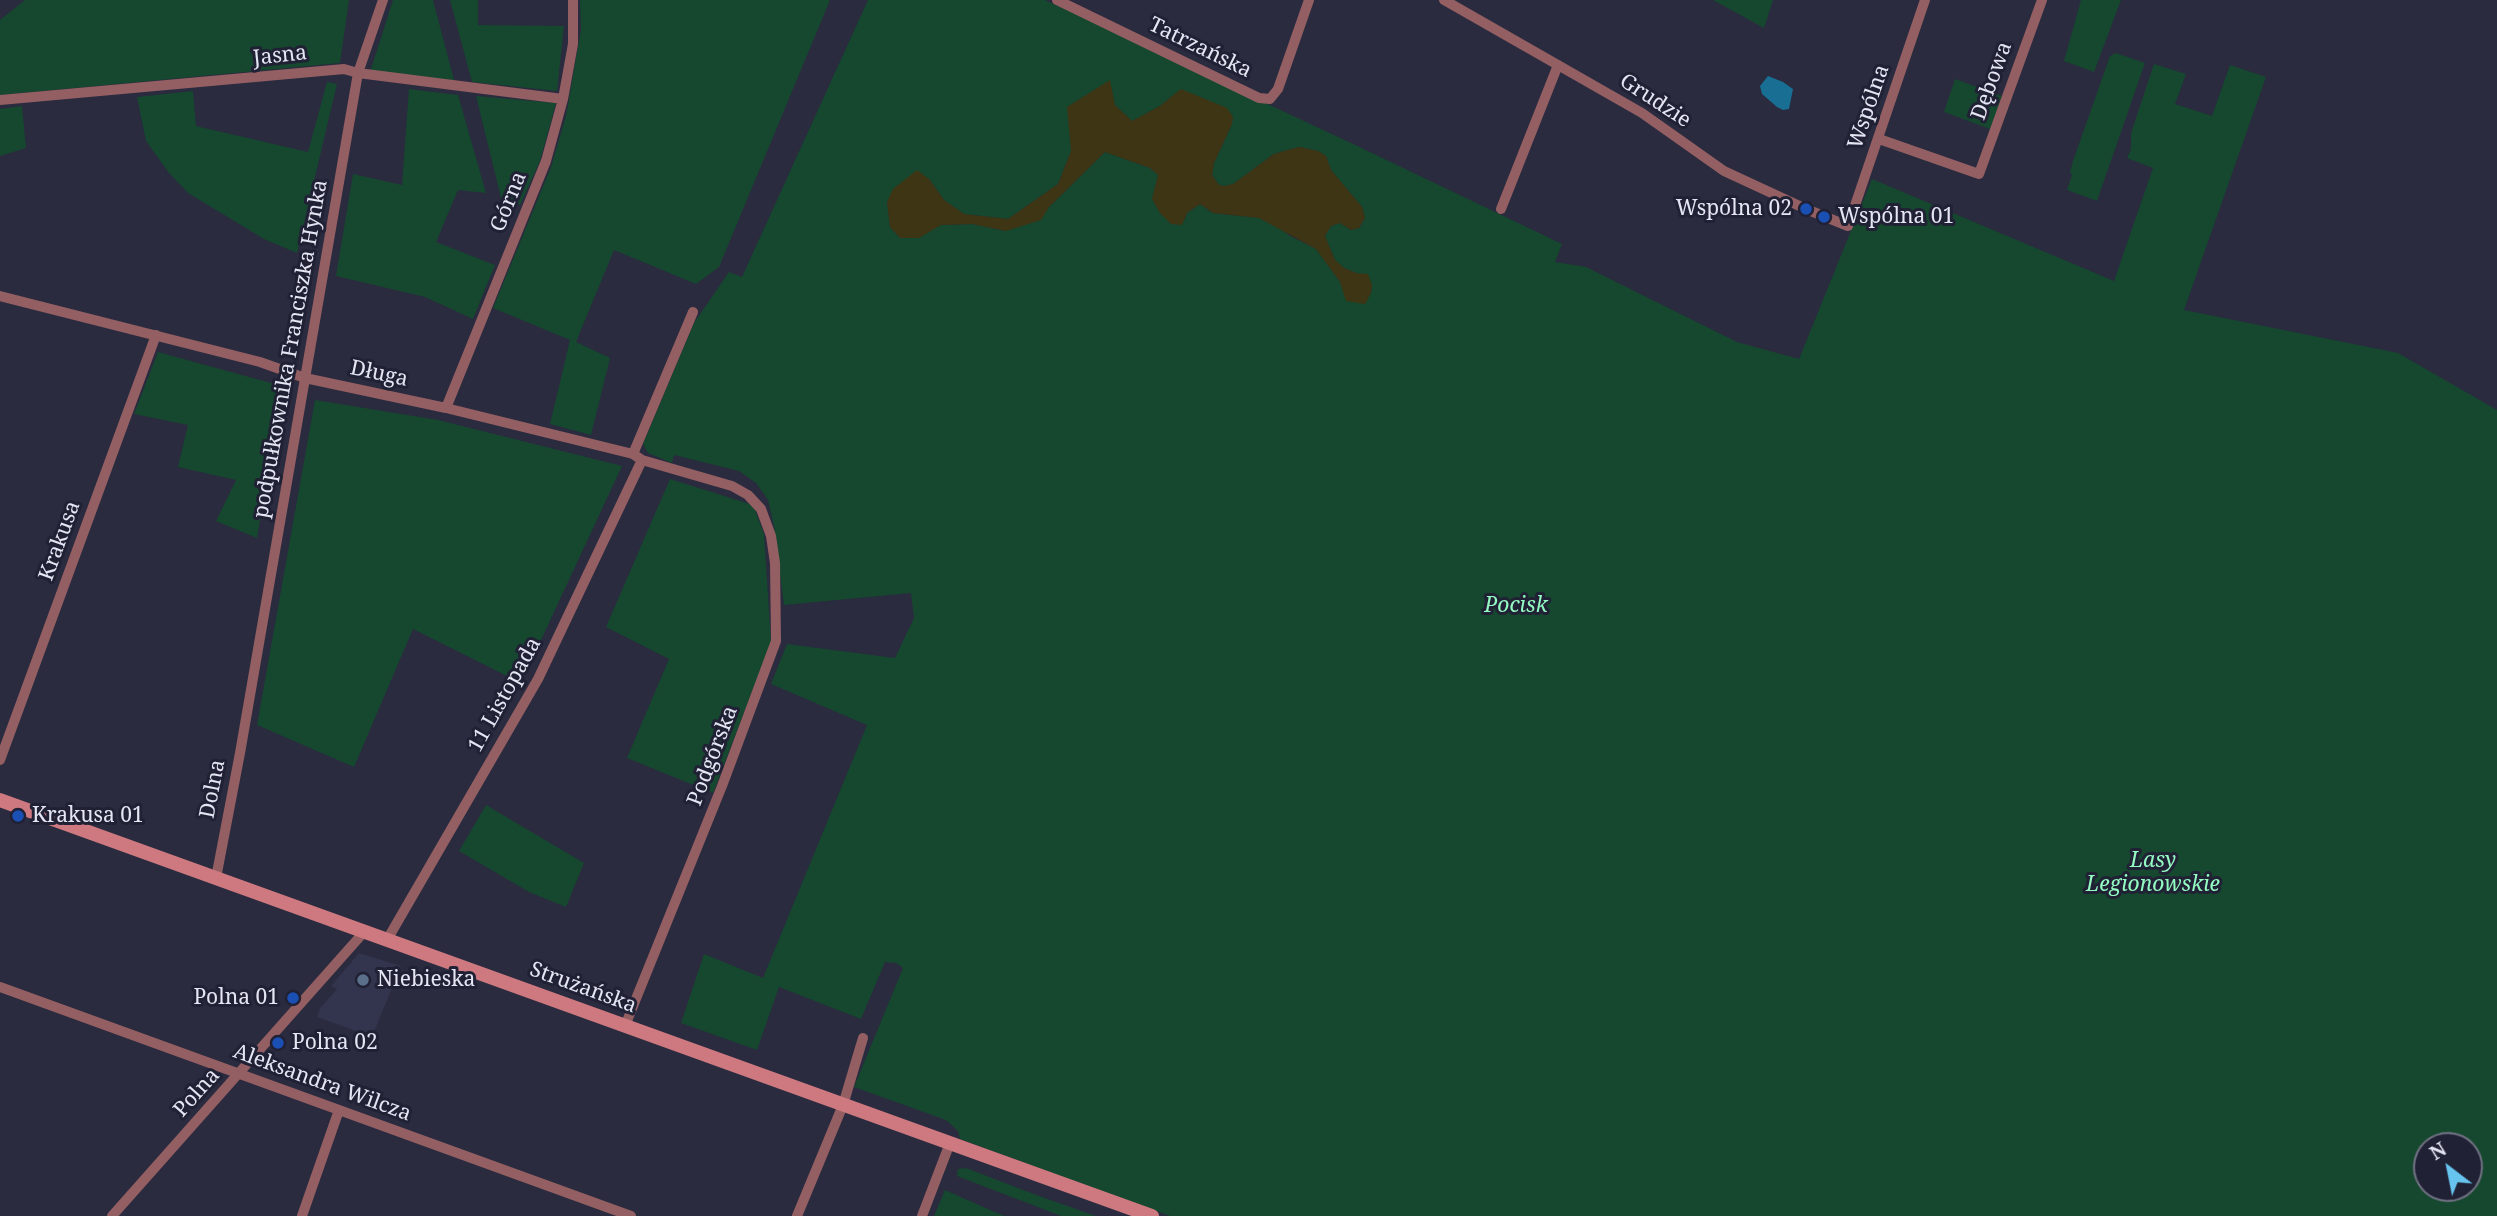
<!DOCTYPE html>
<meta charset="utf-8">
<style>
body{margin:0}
#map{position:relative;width:2497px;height:1216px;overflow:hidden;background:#2a2b3f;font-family:"Noto Serif",serif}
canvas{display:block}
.north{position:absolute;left:2413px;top:1132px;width:70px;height:70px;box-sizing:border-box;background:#212135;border:2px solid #6f7081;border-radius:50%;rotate:328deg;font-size:19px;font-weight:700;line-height:28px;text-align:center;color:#e5e6f4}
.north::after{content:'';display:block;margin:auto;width:24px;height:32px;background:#66c4ef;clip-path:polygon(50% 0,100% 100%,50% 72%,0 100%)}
</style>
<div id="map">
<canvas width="2497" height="1216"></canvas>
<div class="north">N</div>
</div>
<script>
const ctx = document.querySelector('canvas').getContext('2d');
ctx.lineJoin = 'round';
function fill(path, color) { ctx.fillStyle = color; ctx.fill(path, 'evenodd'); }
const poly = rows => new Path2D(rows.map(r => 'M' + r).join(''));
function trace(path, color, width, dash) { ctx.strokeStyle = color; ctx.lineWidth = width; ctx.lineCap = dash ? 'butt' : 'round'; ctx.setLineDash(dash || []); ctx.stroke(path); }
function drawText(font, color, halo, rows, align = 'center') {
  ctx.font = font + ' "Noto Serif",serif'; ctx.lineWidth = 6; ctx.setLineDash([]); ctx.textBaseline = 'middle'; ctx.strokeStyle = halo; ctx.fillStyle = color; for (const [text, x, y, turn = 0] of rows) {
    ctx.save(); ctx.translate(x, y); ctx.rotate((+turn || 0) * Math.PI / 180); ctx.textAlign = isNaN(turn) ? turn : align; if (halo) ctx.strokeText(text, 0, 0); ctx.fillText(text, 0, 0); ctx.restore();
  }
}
fill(poly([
 [359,953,401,966,372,1037,317,1017,320,1008,337,989,331,986]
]), '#33344d');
fill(poly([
 [25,0,349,0,340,63,0,95,0,20],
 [393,0,433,0,454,80,370,72],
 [450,0,478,0,478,25,564,26,557,91,472,82],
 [580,0,830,0,719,267,696,284,614,250,576,342,610,358,591,435,550,424,570,340,493,308,551,167,566,116,581,30],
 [868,0,1045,0,1351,143,1562,244,1555,262,1586,267,1737,342,1799,359,1872,179,2114,281,2153,168,2127,158,2131,149,2131,133,2154,64,2186,74,2175,104,2212,116,2230,65,2266,77,2184,310,2398,353,2497,410,2497,1216,1170,1216,960,1139,958,1131,946,1120,854,1087,903,968,896,963,885,962,861,1019,779,987,757,1050,681,1023,704,954,763,978,867,725,771,684,787,644,895,658,914,618,911,593,784,605,774,526,768,500,756,483,739,471,674,455,672,463,648,453,643,444,694,323,729,272,742,277],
 [1181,89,1232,124,1214,163,1212,175,1219,185,1225,186,1233,184,1274,154,1291,149,1300,147,1318,151,1326,156,1331,170,1362,207,1365,218,1359,228,1351,230,1340,223,1331,226,1325,236,1335,260,1344,268,1356,273,1372,285,1371,293,1364,304,1340,282,1316,249,1290,236,1275,225,1259,218,1213,213,1200,204,1187,213,1185,220,1155,187,1158,175,1150,168,1105,152,1049,207,1006,231,972,224,941,225,900,238,890,227,887,202,929,179,944,200,964,214,1008,219,1058,184,1071,151,1115,105,1132,121,1160,106],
 [2427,1146,2469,1146,2469,1188,2427,1188],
 [1713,0,1773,0,1764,28],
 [2081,0,2121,0,2094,72,2064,61],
 [2116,53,2145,63,2097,201,2067,190,2072,175,2070,172,2073,161,2110,56],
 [1955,79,2002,96,1990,129,1944,112],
 [327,82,337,84,297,253,264,239,188,193,169,173,146,141,137,97,193,91,196,126,308,152],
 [409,89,458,95,486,193,458,190,436,242,495,265,473,319,425,297,336,276,353,174,402,185],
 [476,96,556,103,540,161,520,205,501,198],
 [22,106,26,148,0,156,0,109],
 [158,352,282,386,257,538,216,521,236,480,178,467,188,425,134,414],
 [315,400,438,420,622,466,521,683,413,629,354,767,257,725],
 [670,479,753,505,764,534,771,642,713,793,627,758,669,659,606,627],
 [486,805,584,863,566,907,529,892,459,851],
 [966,1168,1039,1196,1096,1216,1061,1216,957,1176,958,1169],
 [945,1190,997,1213,1005,1216,934,1216]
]), '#16472f');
fill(poly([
 [1110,80,1115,105,1132,121,1160,106,1181,89,1227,108,1233,117,1232,124,1214,163,1212,175,1219,185,1225,186,1233,184,1274,154,1291,149,1300,147,1318,151,1326,156,1331,170,1362,207,1365,218,1359,228,1351,230,1340,223,1331,226,1325,236,1335,260,1344,268,1356,273,1368,274,1372,285,1371,293,1365,304,1346,301,1340,282,1316,249,1259,218,1213,213,1200,204,1187,213,1182,225,1171,224,1160,213,1152,199,1158,175,1150,168,1105,152,1049,207,1041,220,1006,231,972,224,941,225,919,238,900,238,890,227,887,202,893,189,917,170,929,179,944,200,964,214,1008,219,1058,184,1071,151,1067,107]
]), '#3d3514');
fill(poly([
 [1768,76,1783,82,1793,89,1789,109,1783,110,1777,107,1762,94,1760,86]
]), '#186e93');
trace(poly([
 [1057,0,1259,98,1270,99,1278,89,1309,0],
 [1444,0,1642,113,1724,171,1806,209,1848,226,1925,0],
 [0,100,344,69,358,73,563,99],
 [1879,139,1979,174,2042,0],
 [1501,209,1558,65],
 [0,296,260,362,305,378,446,408,633,454,642,460,732,486,748,495,761,509,771,536,775,563,776,641,722,786,625,1026],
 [446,408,546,161,563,99,573,44,573,0],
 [633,454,693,312],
 [0,760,156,335],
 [216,878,240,753,358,73,383,0],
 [387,940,538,679,642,460],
 [0,987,631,1216],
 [112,1216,364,932],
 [302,1216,339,1110],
 [797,1216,843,1105,863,1038],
 [922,1216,950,1143]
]), '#945f62', 10);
trace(poly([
 [0,800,1152,1216]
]), '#ce797f', 14);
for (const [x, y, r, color] of [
 [1806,209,7,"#1a4fb4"],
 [1824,217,7,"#1a4fb4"],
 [18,816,7,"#1a4fb4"],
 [363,980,7,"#5c6f8a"],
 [293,998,7,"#1a4fb4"],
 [278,1043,7,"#1a4fb4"]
]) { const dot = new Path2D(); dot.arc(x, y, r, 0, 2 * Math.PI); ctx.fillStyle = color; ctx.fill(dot); trace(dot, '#212135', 2.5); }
drawText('21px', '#e5e6f4', '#212135', [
 ["Tatrzańska",1200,48,26],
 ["Jasna",280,56,-6],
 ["Dębowa",1992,81,-70],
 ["Grudzie",1655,101,33],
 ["Wspólna",1869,107,-71],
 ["Górna",509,202,-68],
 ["podpułkownika Franciszka Hynka",291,349,-80],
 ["Długa",379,374,12],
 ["Krakusa",60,541,-70],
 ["11 Listopada",505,695,-61],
 ["Podgórska",713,756,-69],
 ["Dolna",213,789,-79],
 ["Strużańska",583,988,20],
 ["Aleksandra Wilcza",322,1083,20],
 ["Polna",197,1093,-48]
]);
drawText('21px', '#e5e6f4', '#212135', [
 ["Wspólna 02",1792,209,"right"],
 ["Wspólna 01",1838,217],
 ["Krakusa 01",32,816],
 ["Niebieska",377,980],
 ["Polna 01",279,998,"right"],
 ["Polna 02",292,1043]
], 'left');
drawText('italic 21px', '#94fcc3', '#212135', [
 ["Pocisk",1516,606],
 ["Lasy",2153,861],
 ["Legionowskie",2153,885]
]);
</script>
